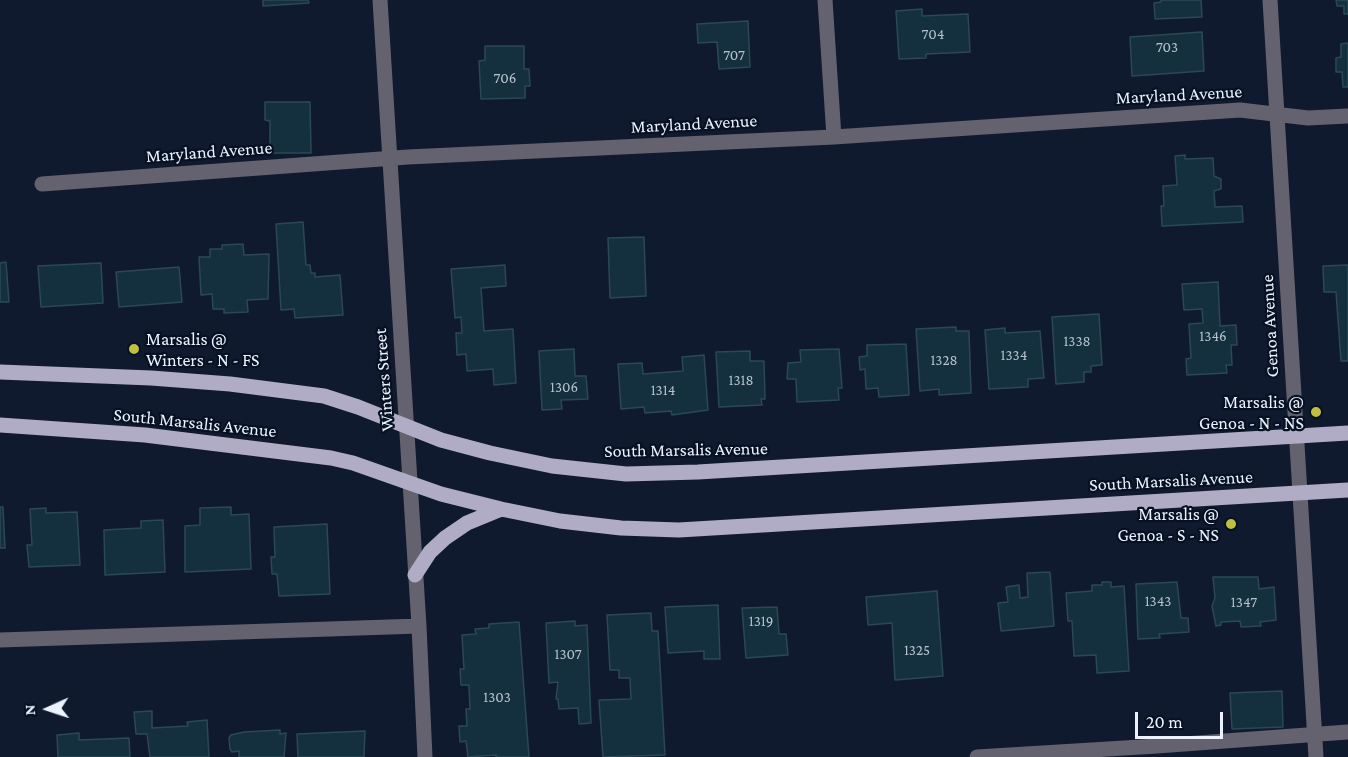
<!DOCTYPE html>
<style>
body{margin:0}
#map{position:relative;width:1348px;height:757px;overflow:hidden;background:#101a2e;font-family:"Crimson Pro",serif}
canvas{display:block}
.north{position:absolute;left:18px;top:679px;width:60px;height:60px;-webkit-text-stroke:4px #071124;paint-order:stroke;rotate:267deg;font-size:16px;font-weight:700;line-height:24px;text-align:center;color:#ecf3fe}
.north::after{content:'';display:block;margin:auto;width:21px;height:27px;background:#ecf3fe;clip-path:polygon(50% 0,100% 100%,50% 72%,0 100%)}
.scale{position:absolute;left:1135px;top:712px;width:88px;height:27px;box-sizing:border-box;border:3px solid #ecf3fe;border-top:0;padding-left:8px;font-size:18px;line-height:21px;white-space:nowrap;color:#ecf3fe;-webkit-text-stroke:4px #071124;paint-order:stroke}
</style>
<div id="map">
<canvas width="1348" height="757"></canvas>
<div class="north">N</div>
<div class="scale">20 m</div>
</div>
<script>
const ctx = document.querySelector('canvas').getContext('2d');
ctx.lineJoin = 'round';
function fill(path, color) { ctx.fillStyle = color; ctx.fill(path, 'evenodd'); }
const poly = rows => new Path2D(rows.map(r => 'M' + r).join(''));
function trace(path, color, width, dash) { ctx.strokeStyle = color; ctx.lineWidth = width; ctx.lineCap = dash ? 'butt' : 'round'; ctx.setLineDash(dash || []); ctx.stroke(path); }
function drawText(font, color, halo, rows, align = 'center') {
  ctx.font = font + ' "Crimson Pro",serif'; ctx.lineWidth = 4.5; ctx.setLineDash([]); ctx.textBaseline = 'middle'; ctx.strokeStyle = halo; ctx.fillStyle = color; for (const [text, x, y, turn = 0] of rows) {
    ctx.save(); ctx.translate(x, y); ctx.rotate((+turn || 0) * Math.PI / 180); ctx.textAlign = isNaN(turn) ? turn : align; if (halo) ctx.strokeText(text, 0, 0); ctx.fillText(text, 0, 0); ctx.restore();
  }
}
const building = poly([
 [263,0,308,0,309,3,263,6,263,0],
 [1161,0,1201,0,1202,17,1155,19,1154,3,1161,2,1161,0],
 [1336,0,1348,0,1348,14,1344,14,1344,6,1337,6,1336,0],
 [922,9,922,16,968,14,970,52,926,54,926,58,899,59,896,11,922,9],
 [748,21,750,67,719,69,717,42,698,43,697,24,748,21],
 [1202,32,1204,71,1132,76,1130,37,1202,32],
 [1348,43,1348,87,1343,87,1342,72,1336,72,1336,58,1341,57,1341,44,1348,43],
 [485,46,524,46,524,69,529,69,530,86,525,86,525,98,481,99,479,61,485,60,485,46],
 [265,102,310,102,311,153,270,153,270,121,265,120,265,102],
 [1185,155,1185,159,1213,158,1214,176,1221,179,1221,189,1214,191,1215,207,1242,206,1243,222,1162,226,1161,206,1164,206,1163,186,1177,185,1175,156,1185,155],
 [303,222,306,265,310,265,311,273,315,273,315,277,340,275,343,315,295,318,294,309,281,310,276,224,303,222],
 [644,237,646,296,610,298,608,238,644,237],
 [243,244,244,255,269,254,268,299,247,300,248,312,224,313,224,309,213,309,212,294,201,295,199,257,210,257,210,249,222,249,222,245,243,244],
 [6,262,9,302,0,302,0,263,6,262],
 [101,263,103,303,41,307,38,266,101,263],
 [505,265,506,286,481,288,484,331,513,329,516,383,494,385,493,369,467,371,466,354,457,355,456,333,462,333,461,317,455,318,451,269,505,265],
 [1348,265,1348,361,1341,361,1336,292,1324,292,1323,266,1348,265],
 [179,267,182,302,119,307,116,272,179,267],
 [1218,282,1220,326,1236,325,1237,345,1231,345,1232,365,1226,365,1227,373,1187,375,1186,359,1191,358,1189,324,1203,323,1202,309,1184,310,1182,284,1218,282],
 [1099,314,1102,365,1091,366,1091,372,1084,372,1084,382,1056,384,1052,317,1099,314],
 [956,327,956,331,969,331,971,393,939,395,939,389,920,391,916,329,956,327],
 [1005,328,1005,333,1040,331,1044,378,1028,379,1028,387,989,389,985,330,1005,328],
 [906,344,909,395,879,397,878,388,866,389,865,369,860,370,859,357,867,356,867,345,906,344],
 [574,349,575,376,586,376,588,399,561,400,562,409,542,410,539,351,574,349],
 [839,349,842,388,838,388,839,400,797,402,796,379,787,379,788,363,801,362,800,350,839,349],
 [750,351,750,361,764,361,765,399,761,399,762,405,719,407,716,352,750,351],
 [704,355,708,410,672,415,671,411,645,413,644,407,621,409,618,364,642,363,643,374,683,371,682,357,704,355],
 [0,507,3,507,5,548,0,548,0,507],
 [231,507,231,515,249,514,251,569,185,572,185,526,200,525,200,508,231,507],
 [46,508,46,513,77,512,80,565,29,567,27,545,32,545,30,509,46,508],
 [163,520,165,572,105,575,104,530,141,528,141,521,163,520],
 [327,524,330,594,279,596,277,574,272,574,271,557,275,557,274,527,327,524],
 [1050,572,1054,626,1001,631,998,603,1008,602,1006,587,1019,585,1020,598,1028,597,1027,573,1050,572],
 [1213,577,1258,577,1259,589,1274,587,1276,620,1260,622,1261,626,1241,627,1240,621,1221,622,1221,625,1216,626,1212,606,1215,598,1213,577],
 [1102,582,1111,582,1111,587,1124,586,1129,671,1097,673,1096,655,1074,656,1072,621,1068,621,1066,593,1092,591,1092,585,1102,585,1102,582],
 [1177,582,1181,618,1188,618,1189,632,1159,634,1160,638,1138,639,1136,584,1177,582],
 [937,591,943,676,895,680,892,623,868,625,866,597,937,591],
 [718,605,720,659,704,659,704,651,668,653,665,607,718,605],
 [777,607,779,634,786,634,788,655,746,658,742,608,777,607],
 [651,613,652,631,658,631,665,755,603,757,599,700,631,699,630,678,619,678,619,670,610,670,607,615,651,613],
 [575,621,575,626,587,625,591,723,579,724,578,708,559,709,558,699,556,699,558,682,549,683,546,623,575,621],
 [519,622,529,757,496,757,496,755,468,757,466,741,460,742,459,726,467,726,466,709,470,709,469,685,461,685,460,669,464,669,462,635,476,634,475,629,489,628,489,624,519,622],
 [1282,691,1283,727,1232,729,1230,693,1282,691],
 [152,711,152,728,188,726,187,722,207,720,209,757,150,757,147,734,136,734,134,712,152,711],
 [280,730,280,734,286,733,284,757,239,757,239,751,232,752,230,749,229,738,231,735,244,732,280,730],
 [365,731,364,757,298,757,297,734,365,731],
 [79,733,79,740,129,738,130,757,58,757,57,735,79,733]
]);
fill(building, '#14303e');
trace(building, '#2b4857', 1.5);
trace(poly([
 [380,0,419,626,425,757],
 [825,0,834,137],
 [1270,0,1316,757],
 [42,184,408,157,834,137,1240,110,1308,118,1348,116],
 [0,640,419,626],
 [977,757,1157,746,1348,732]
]), '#64626e', 15);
trace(poly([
 [0,372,151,378,230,384,324,396,358,407,441,440,490,453,552,466,626,474,698,472,1348,433],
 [0,425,145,435,331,458,353,463,441,494,501,509,560,521,621,528,679,530,1348,490],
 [415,575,430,552,445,538,467,523,501,509]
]), '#b0acc5', 15);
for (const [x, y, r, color] of [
 [134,349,6,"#c1be40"],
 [1316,412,6,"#c1be40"],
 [1231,524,6,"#c1be40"]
]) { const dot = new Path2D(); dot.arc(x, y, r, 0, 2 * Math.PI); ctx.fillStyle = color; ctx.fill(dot); trace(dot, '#071124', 2); }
drawText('15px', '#b6c2ce', null, [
 ["704",933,34],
 ["703",1167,47],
 ["707",734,55],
 ["706",505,78],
 ["1346",1213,336],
 ["1338",1077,341],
 ["1334",1014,355],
 ["1328",944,360],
 ["1318",741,380],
 ["1306",564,387],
 ["1314",663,390],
 ["1343",1158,601],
 ["1347",1244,602],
 ["1319",761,621],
 ["1325",917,650],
 ["1307",568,654],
 ["1303",497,697]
]);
drawText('18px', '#ecf3fe', '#071124', [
 ["Maryland Avenue",1179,95,-3],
 ["Maryland Avenue",694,124,-3],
 ["Maryland Avenue",209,152,-4],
 ["Genoa Avenue",1270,326,-93],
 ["Winters Street",384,380,-94],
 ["South Marsalis Avenue",195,423,6],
 ["South Marsalis Avenue",686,450,-1],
 ["South Marsalis Avenue",1171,481,-3]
]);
drawText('18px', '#ecf3fe', '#071124', [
 ["Marsalis @",146,339,"left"],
 ["Winters - N - FS",146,360,"left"],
 ["Marsalis @",1304,402],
 ["Genoa - N - NS",1304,423],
 ["Marsalis @",1219,514],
 ["Genoa - S - NS",1219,535]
], 'right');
</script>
